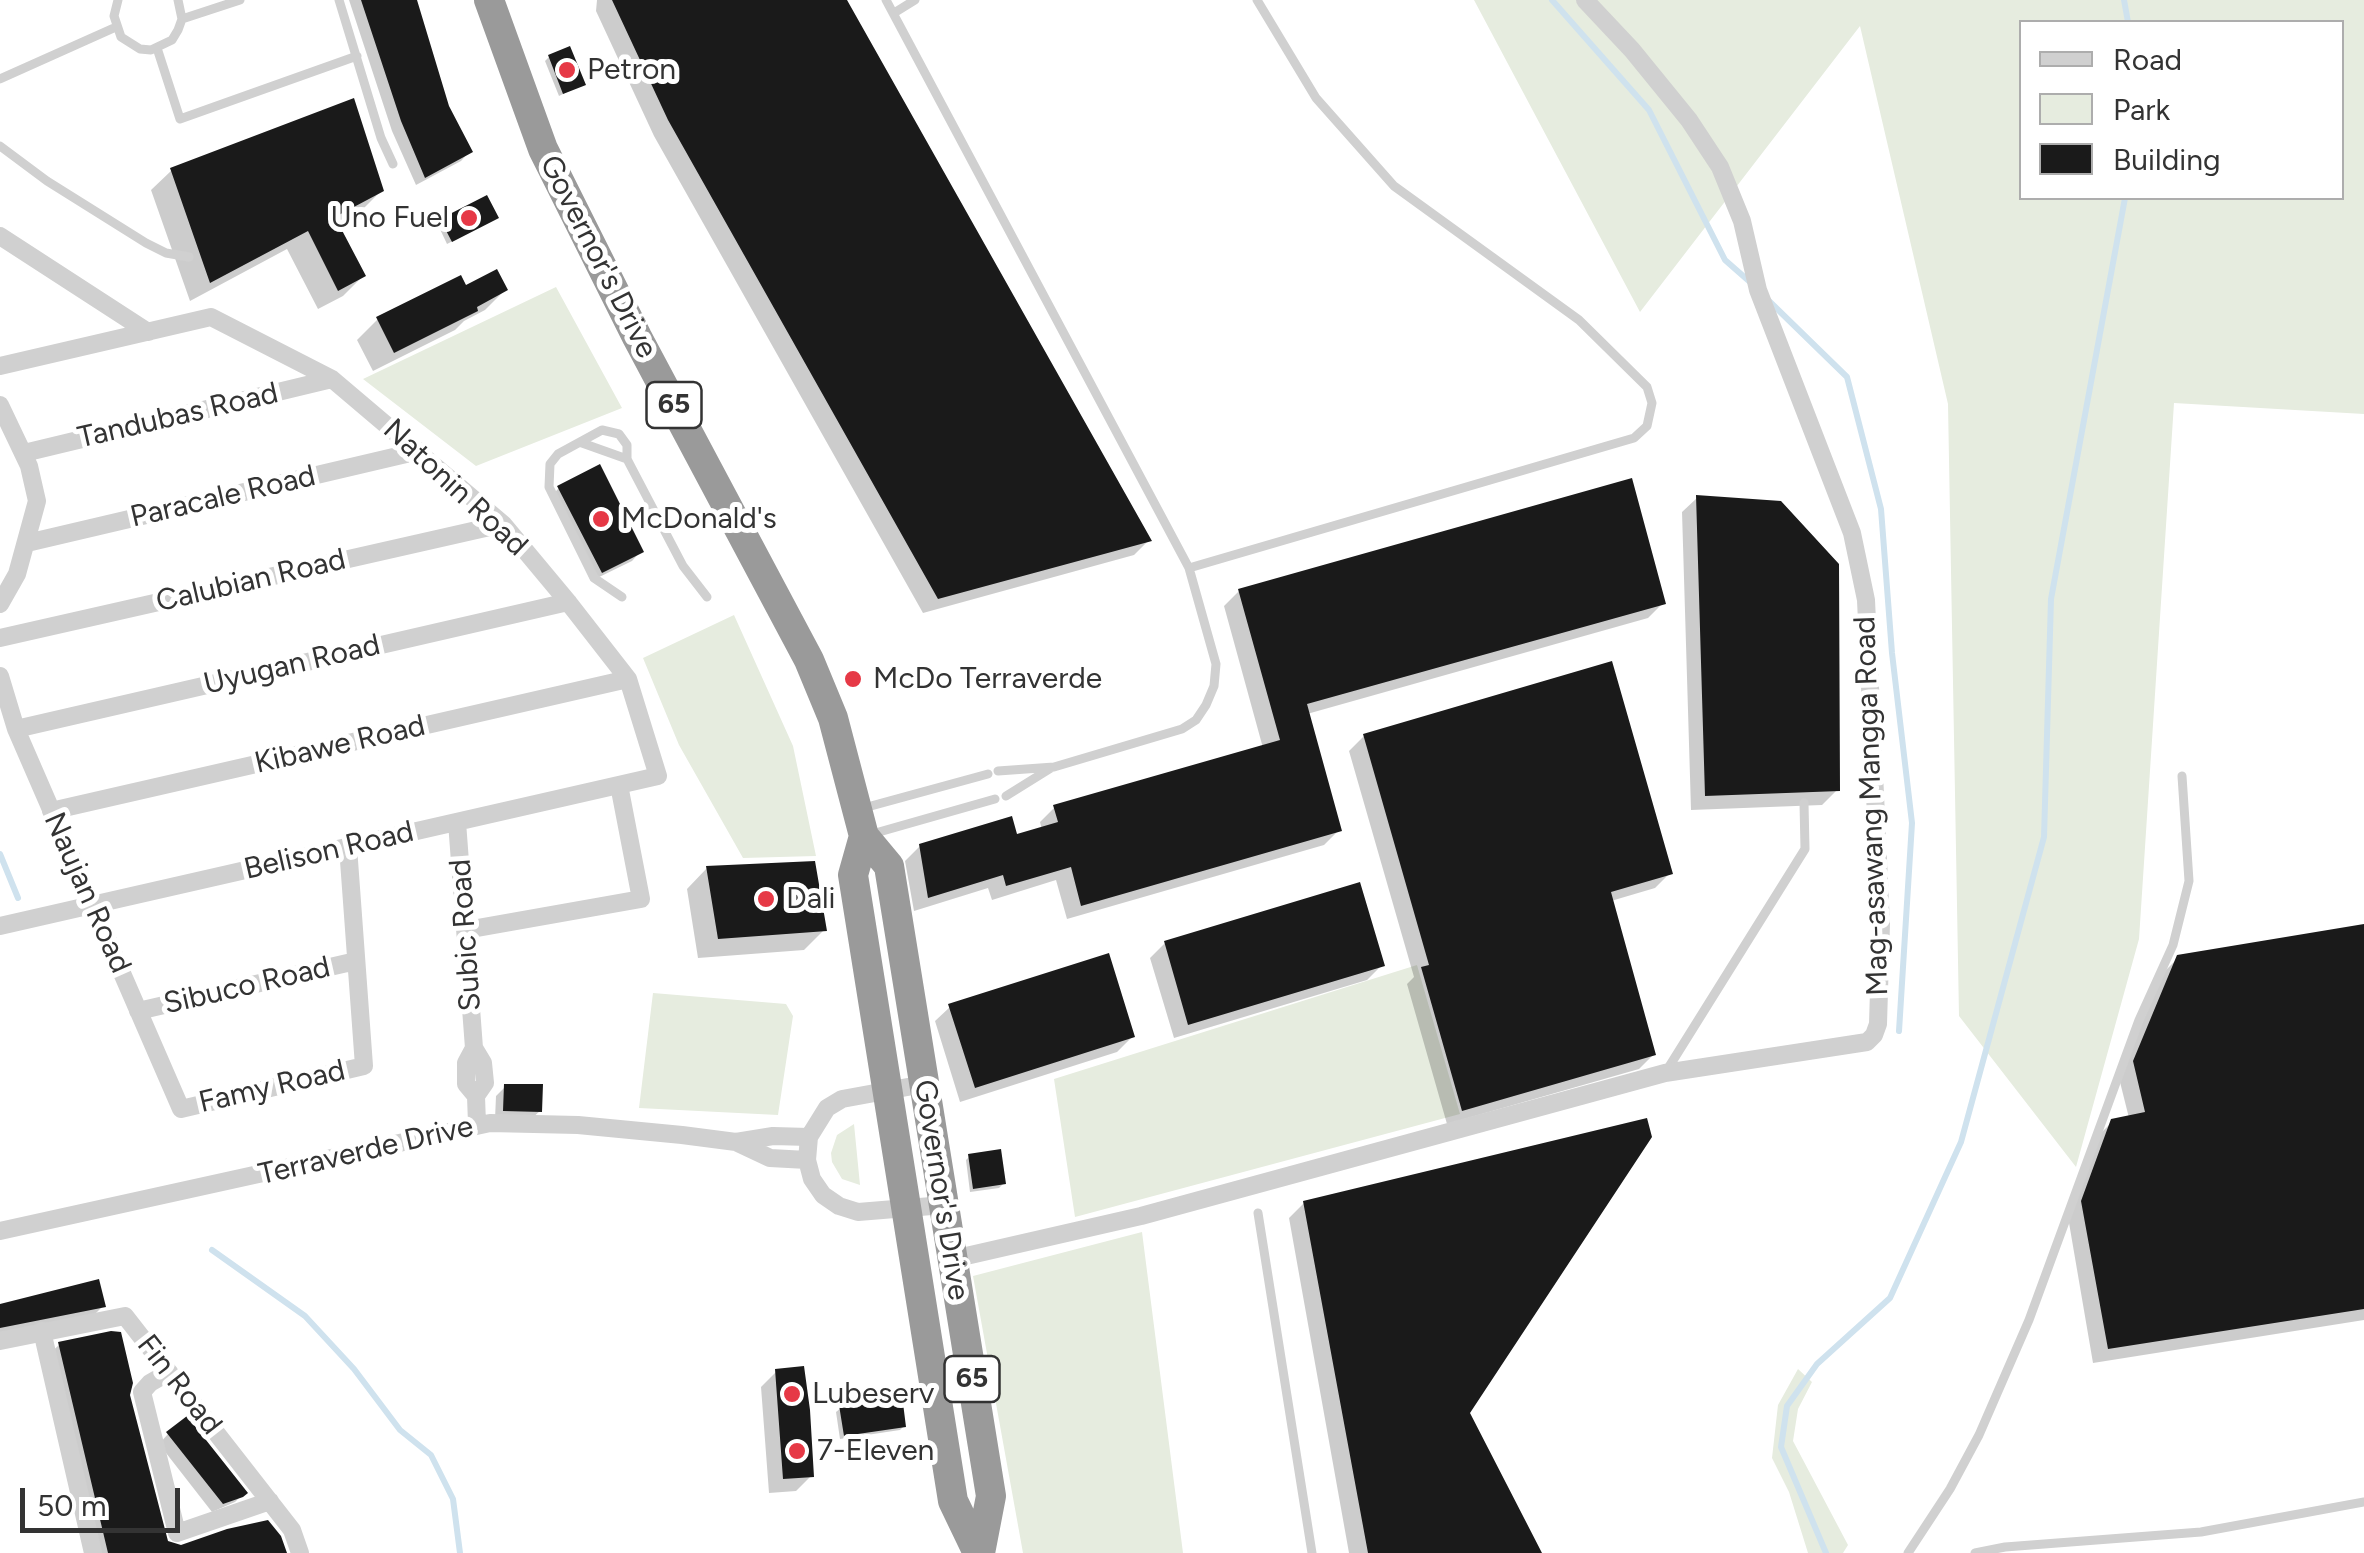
<!DOCTYPE html>
<style>
body{margin:0}
#map{position:relative;width:2364px;height:1553px;overflow:hidden;background:#fff;font-family:Figtree,sans-serif}
canvas{display:block}
.legend{position:absolute;left:2019px;top:20px;width:325px;height:180px;box-sizing:border-box;background:#fff;border:2px solid #adadad;margin:0;padding:12px 18px;list-style:none;font-size:30px;color:#333}
.legend li{display:flex;align-items:center;gap:20px;height:50px}
.legend b{width:50px;border:2px solid #adadad}
.scale{position:absolute;left:20px;top:1488px;width:160px;height:45px;box-sizing:border-box;border:5px solid #333;border-top:0;padding-left:12px;font-size:30px;line-height:35px;white-space:nowrap;color:#333;-webkit-text-stroke:8px #fff;paint-order:stroke}
</style>
<div id="map">
<canvas width="2364" height="1553"></canvas>
<ul class="legend">
<li><b style="height:12px;background:#d0d0d0"></b>Road</li>
<li><b style="height:28px;background:#e6ecdf"></b>Park</li>
<li><b style="height:28px;background:#1a1a1a"></b>Building</li>
</ul>
<div class="scale">50 m</div>
</div>
<script>
const ctx = document.querySelector('canvas').getContext('2d');
ctx.lineJoin = 'round';
function fill(path, color) { ctx.fillStyle = color; ctx.fill(path, 'evenodd'); }
const poly = rows => new Path2D(rows.map(r => 'M' + r).join(''));
function trace(path, color, width, dash) { ctx.strokeStyle = color; ctx.lineWidth = width; ctx.lineCap = dash ? 'butt' : 'round'; ctx.setLineDash(dash || []); ctx.stroke(path); }
function drawText(font, color, halo, rows, align = 'center') {
  ctx.font = font + ' Figtree,sans-serif'; ctx.lineWidth = 10; ctx.setLineDash([]); ctx.textBaseline = 'middle'; ctx.strokeStyle = halo; ctx.fillStyle = color; for (const [text, x, y, turn = 0] of rows) {
    ctx.save(); ctx.translate(x, y); ctx.rotate((+turn || 0) * Math.PI / 180); ctx.textAlign = isNaN(turn) ? turn : align; if (halo) ctx.strokeText(text, 0, 0); ctx.fillText(text, 0, 0); ctx.restore();
  }
}
fill(poly([
 [1474,0,2364,0,2364,414,2174,403,2139,939,2076,1167,1959,1016,1948,404,1860,26,1640,312],
 [2022,22,2342,22,2342,198,2022,198],
 [556,287,622,408,476,466,363,379],
 [734,615,793,746,816,856,743,858,679,745,643,658],
 [1417,965,1460,1114,1075,1217,1054,1079],
 [653,993,786,1004,793,1016,778,1115,639,1108],
 [854,1124,860,1185,842,1179,832,1162,831,1153,837,1135],
 [1142,1232,1183,1553,1023,1553,973,1276],
 [1798,1369,1812,1382,1798,1409,1793,1441,1848,1545,1843,1553,1808,1553,1789,1492,1772,1458,1778,1405]
]), '#e6ecdf');
fill(poly([
 [349,0,415,0,447,107,470,151,461,161,416,185,392,131],
 [597,0,845,0,1149,540,1134,555,923,613,654,136,596,11],
 [549,57,583,84,559,96,545,61],
 [172,170,382,190,361,211,336,224,363,276,343,296,318,309,287,249,190,301,151,190],
 [442,221,492,221,447,244,438,225],
 [465,288,505,290,485,310,464,321,455,330,373,371,357,340,378,319],
 [559,488,641,551,632,561,591,581,550,497],
 [1697,498,1837,790,1822,805,1691,810,1682,512],
 [1239,591,1663,603,1648,618,1307,714,1339,830,1324,845,1067,919,1056,880,992,900,988,888,914,911,905,861,920,846,1016,838,1042,830,1040,822,1055,807,1263,748,1224,606],
 [1364,736,1670,873,1655,888,1611,901,1654,1054,1639,1069,1447,1124,1407,984,1414,977,1349,751],
 [707,868,824,930,804,950,698,958,687,889],
 [2364,927,2364,1320,2093,1363,2068,1217,2097,1137,2112,1122,2129,1118,2119,1078,2163,973,2179,957],
 [1165,943,1382,965,1367,980,1174,1038,1150,958],
 [950,1007,1132,1037,1117,1052,960,1102,935,1021],
 [505,1087,540,1111,530,1120,495,1119,496,1096],
 [970,1156,1003,1184,999,1188,970,1192,966,1160],
 [1304,1203,1467,1412,1539,1553,1349,1553,1289,1218],
 [103,1306,93,1316,0,1335,0,1307],
 [59,1345,127,1395,167,1545,286,1553,97,1553,49,1354],
 [777,1371,811,1476,796,1491,769,1493,761,1387],
 [841,1408,904,1426,900,1430,840,1439,836,1412],
 [168,1434,244,1493,235,1502,212,1512,159,1444]
]), '#0003');
trace(poly([
 [1552,0,1649,110,1725,260,1750,282],
 [2124,0,2128,22],
 [1769,301,1847,377,1881,509,1892,653,1912,823,1899,1031],
 [0,854,18,898],
 [212,1250,305,1316,354,1369,400,1430,431,1455,453,1499,460,1553],
 [1826,1553,1781,1447,1787,1406,1817,1364,1890,1298,1961,1142,2044,837,2051,599,2125,198]
]), '#cfe2ee', 6);
fill(poly([
 [361,0,417,0,449,106,473,152,425,178,401,121],
 [612,0,847,0,1152,541,938,599,668,120],
 [570,46,586,85,563,94,548,55],
 [354,98,384,191,335,217,366,276,338,291,308,231,210,283,170,168],
 [487,195,499,218,452,242,440,219],
 [497,269,508,290,477,307,478,311,394,353,376,317,461,275,466,285],
 [600,464,644,552,602,573,557,486],
 [1632,478,1666,604,1307,704,1342,831,1081,906,1071,867,1006,886,1003,875,928,898,919,844,1012,816,1017,834,1058,822,1053,805,1280,740,1238,589],
 [1696,495,1781,501,1839,564,1840,791,1705,796],
 [1612,661,1673,874,1611,892,1656,1055,1462,1111,1421,967,1429,965,1363,734],
 [815,861,827,931,718,939,706,866],
 [1360,882,1385,966,1188,1025,1164,941],
 [2364,924,2364,1309,2108,1349,2081,1201,2111,1119,2145,1112,2133,1061,2177,955],
 [1109,953,1135,1037,975,1088,948,1004],
 [504,1084,543,1084,542,1112,503,1111],
 [1647,1118,1652,1137,1470,1413,1542,1553,1368,1553,1303,1201],
 [1001,1149,1006,1184,973,1189,968,1154],
 [99,1279,106,1307,0,1328,0,1304],
 [111,1331,121,1332,133,1383,130,1395,168,1541,181,1545,227,1529,268,1520,281,1536,287,1553,108,1553,58,1342],
 [804,1366,810,1410,814,1477,783,1479,775,1369],
 [902,1395,906,1427,844,1436,839,1405],
 [187,1416,248,1493,243,1497,223,1504,166,1432]
]), '#1a1a1a');
trace(poly([
 [118,0,114,16,121,37,140,49,151,50,172,40,178,30,182,19,178,0],
 [339,0,381,138,393,164],
 [886,0,1189,568,1216,664,1214,686,1206,705,1196,720,1182,729,1054,767,998,771],
 [894,13,915,0],
 [182,19,240,0],
 [157,48,180,119,357,56],
 [0,79,116,27],
 [0,146,47,181,146,243,166,253,189,257],
 [582,443,627,459],
 [1189,568,1634,438,1647,426,1652,403,1647,387,1579,320,1394,186,1316,98,1257,0],
 [622,597,594,578,549,487,550,464,558,454,602,430,619,434,627,445,627,459,683,566,707,597],
 [1006,796,1051,768],
 [860,809,988,774],
 [872,834,995,799],
 [1667,1070,1805,849,1804,803],
 [1258,1213,1312,1553],
 [1908,1553,1950,1489,1979,1435,2029,1320,2139,1020,2173,945,2189,881,2182,776],
 [1975,1553,2005,1547,2201,1532,2364,1502]
]), '#d0d0d0', 9);
trace(poly([
 [0,236,148,332],
 [0,366,211,317,332,379,503,524,568,602,628,679,658,776,0,926],
 [0,405,29,466,37,501,17,574,0,604],
 [24,453,332,379],
 [27,543,419,451],
 [0,638,503,524],
 [0,676,16,729,181,1109,364,1066,348,847],
 [16,729,568,602],
 [51,811,628,679],
 [457,822,474,1048,483,1063,485,1083,476,1096,477,1124],
 [466,930,641,899,619,785],
 [138,1011,356,961],
 [474,1048,466,1063,466,1084,476,1096],
 [924,1084,842,1099,827,1108,809,1137,807,1160,812,1179,823,1195,839,1206,858,1212,944,1205],
 [736,1142,773,1136,809,1137],
 [0,1231,490,1123,578,1125,682,1135,736,1142,770,1158,807,1160],
 [953,1259,1141,1216,1665,1073,1867,1042,1874,1035,1878,1024,1881,924,1866,600,1852,533,1758,290,1742,221,1720,167,1689,120,1632,50,1585,0],
 [42,1331,93,1553],
 [0,1341,125,1316,292,1530,300,1553],
 [169,1372,150,1383,142,1392,177,1533,270,1501]
]), '#d0d0d0', 18);
trace(poly([
 [489,0,543,149,637,337,809,660,833,718,864,836,889,866,991,1496,980,1553],
 [864,836,853,875,953,1501,978,1553]
]), '#9a9a9a', 30);
for (const [x, y, r, color] of [
 [567,70,10,"#e63946"],
 [469,218,10,"#e63946"],
 [601,519,10,"#e63946"],
 [853,679,10,"#e63946"],
 [766,899,10,"#e63946"],
 [792,1394,10,"#e63946"],
 [797,1451,10,"#e63946"]
]) { const dot = new Path2D(); dot.arc(x, y, r, 0, 2 * Math.PI); ctx.fillStyle = color; ctx.fill(dot); trace(dot, '#fff', 4); }
for (const [x, y, w] of [
 [674,405,55],
 [972,1379,55]
]) { const box = new Path2D(); box.roundRect(x - w / 2, y - 23, w, 46, 8); ctx.fillStyle = '#fff'; ctx.fill(box); trace(box, '#333', 2.5); }
drawText('bold 28px', '#333', null, [
 ["65",674,405],
 ["65",972,1379]
]);
drawText('30px', '#333', '#fff', [
 ["Petron",587,70],
 ["Uno Fuel",449,218,"right"],
 ["McDonald's",621,519],
 ["McDo Terraverde",873,679],
 ["Dali",786,899],
 ["Lubeserv",812,1394],
 ["7-Eleven",817,1451]
], 'left');
drawText('30px', '#333', '#fff', [
 ["Governor's Drive",598,257,63],
 ["Tandubas Road",178,416,-13],
 ["Natonin Road",455,488,43],
 ["Paracale Road",223,497,-13],
 ["Calubian Road",251,581,-13],
 ["Uyugan Road",292,665,-13],
 ["Kibawe Road",340,745,-13],
 ["Mag-asawang Mangga Road",1872,806,-92],
 ["Belison Road",329,851,-13],
 ["Naujan Road",87,893,66],
 ["Subic Road",466,935,-94],
 ["Sibuco Road",247,986,-13],
 ["Famy Road",272,1087,-13],
 ["Terraverde Drive",366,1151,-13],
 ["Governor's Drive",941,1190,81],
 ["Fin Road",179,1385,52]
]);
</script>
